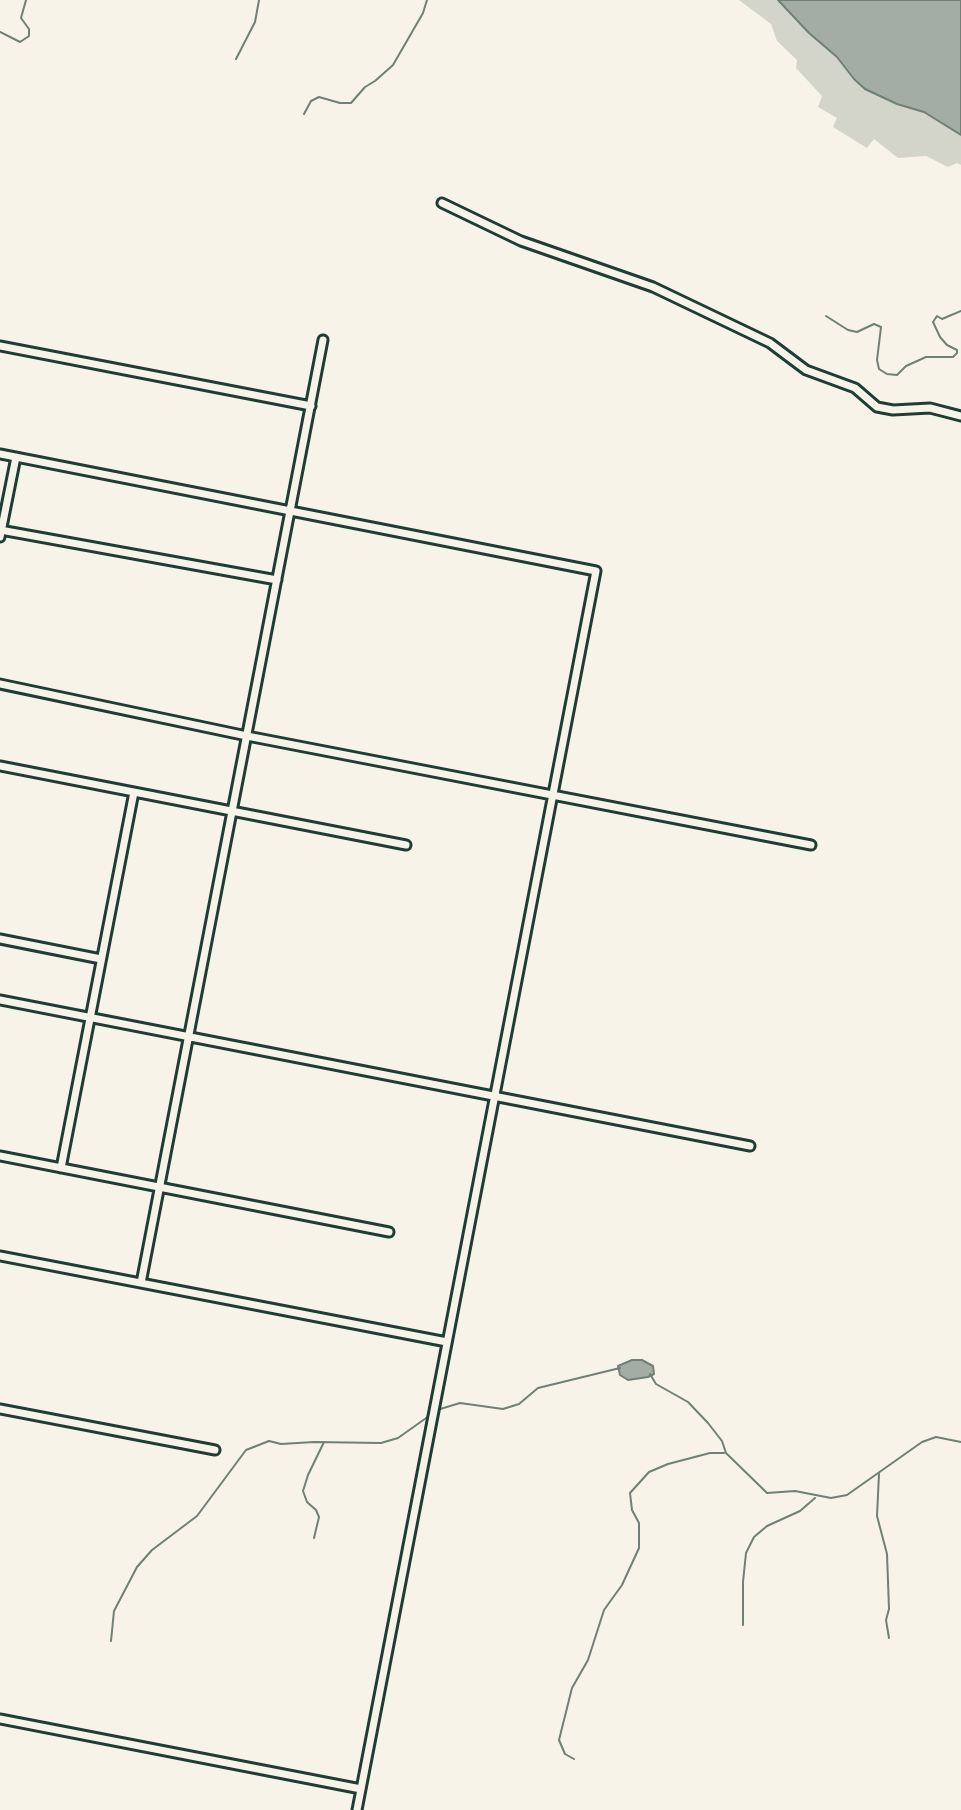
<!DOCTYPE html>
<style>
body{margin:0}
canvas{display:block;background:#f7f3e8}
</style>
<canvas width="961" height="1810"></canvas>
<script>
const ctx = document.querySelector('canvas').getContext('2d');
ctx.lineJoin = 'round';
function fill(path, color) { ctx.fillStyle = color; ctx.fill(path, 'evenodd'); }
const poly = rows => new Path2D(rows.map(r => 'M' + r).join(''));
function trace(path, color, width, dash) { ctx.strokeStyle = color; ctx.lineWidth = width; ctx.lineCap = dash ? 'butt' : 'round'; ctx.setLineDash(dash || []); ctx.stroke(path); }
fill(poly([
 [739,0,778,0,837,57,854,79,897,104,924,112,961,135,961,165,957,163,948,167,926,156,898,158,874,139,867,148,833,127,837,118,818,107,822,96,796,68,797,60,777,41,771,24]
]), '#d3d5ca');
const water = poly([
 [778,0,961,0,961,135,924,112,897,104,865,89,854,79,837,57,809,33,778,0],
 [632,1360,642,1360,653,1366,654,1374,648,1377,628,1380,620,1375,618,1366,632,1360]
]);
fill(water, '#a4ada3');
trace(water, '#6f8077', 2);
trace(poly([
 [0,32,20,42,29,36,29,29,21,18,26,0],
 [236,59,255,22,259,0],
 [304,114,311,101,319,97,340,103,351,103,365,87,375,81,393,65,423,13,427,0],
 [826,316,848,330,857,332,874,324,881,327,877,360,879,369,887,374,897,375,906,366,926,357,953,357,957,353,957,350,947,345,940,337,933,322,937,316,942,319,961,311],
 [650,1374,656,1384,688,1402,708,1423,722,1441,726,1453,767,1493,795,1491,831,1498,847,1495,922,1442,936,1437,961,1442],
 [437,1410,460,1403,503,1409,519,1404,538,1388,620,1368],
 [879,1474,877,1516,887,1554,889,1609,886,1620,889,1638],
 [314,1538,319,1517,316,1510,307,1502,303,1491,308,1475,324,1442],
 [743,1625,743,1582,746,1553,754,1537,767,1526,800,1511,815,1498],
 [111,1641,114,1611,137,1567,152,1550,197,1516,246,1450,269,1441,281,1444,314,1442,381,1443,398,1438,429,1416],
 [574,1759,565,1754,559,1740,572,1688,588,1660,604,1610,622,1585,639,1548,639,1523,632,1510,630,1493,649,1472,668,1464,710,1453,724,1453]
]), '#6f8077', 2);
const minor = poly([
 [442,203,521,241,653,287,770,343,806,370,855,388,877,407,893,410,930,408,961,416],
 [0,346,311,406],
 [0,454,596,571,357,1810],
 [0,530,277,580],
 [0,537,16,457],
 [0,684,247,736,811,845],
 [0,766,406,845],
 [0,939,101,959],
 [0,1000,750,1146],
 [0,1156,389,1232],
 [61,1168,134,792],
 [0,1256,447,1342],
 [141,1283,323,340],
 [0,1409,215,1450],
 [0,1719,361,1789]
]);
trace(minor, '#1f3d34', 13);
trace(minor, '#f7f3e8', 7);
</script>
